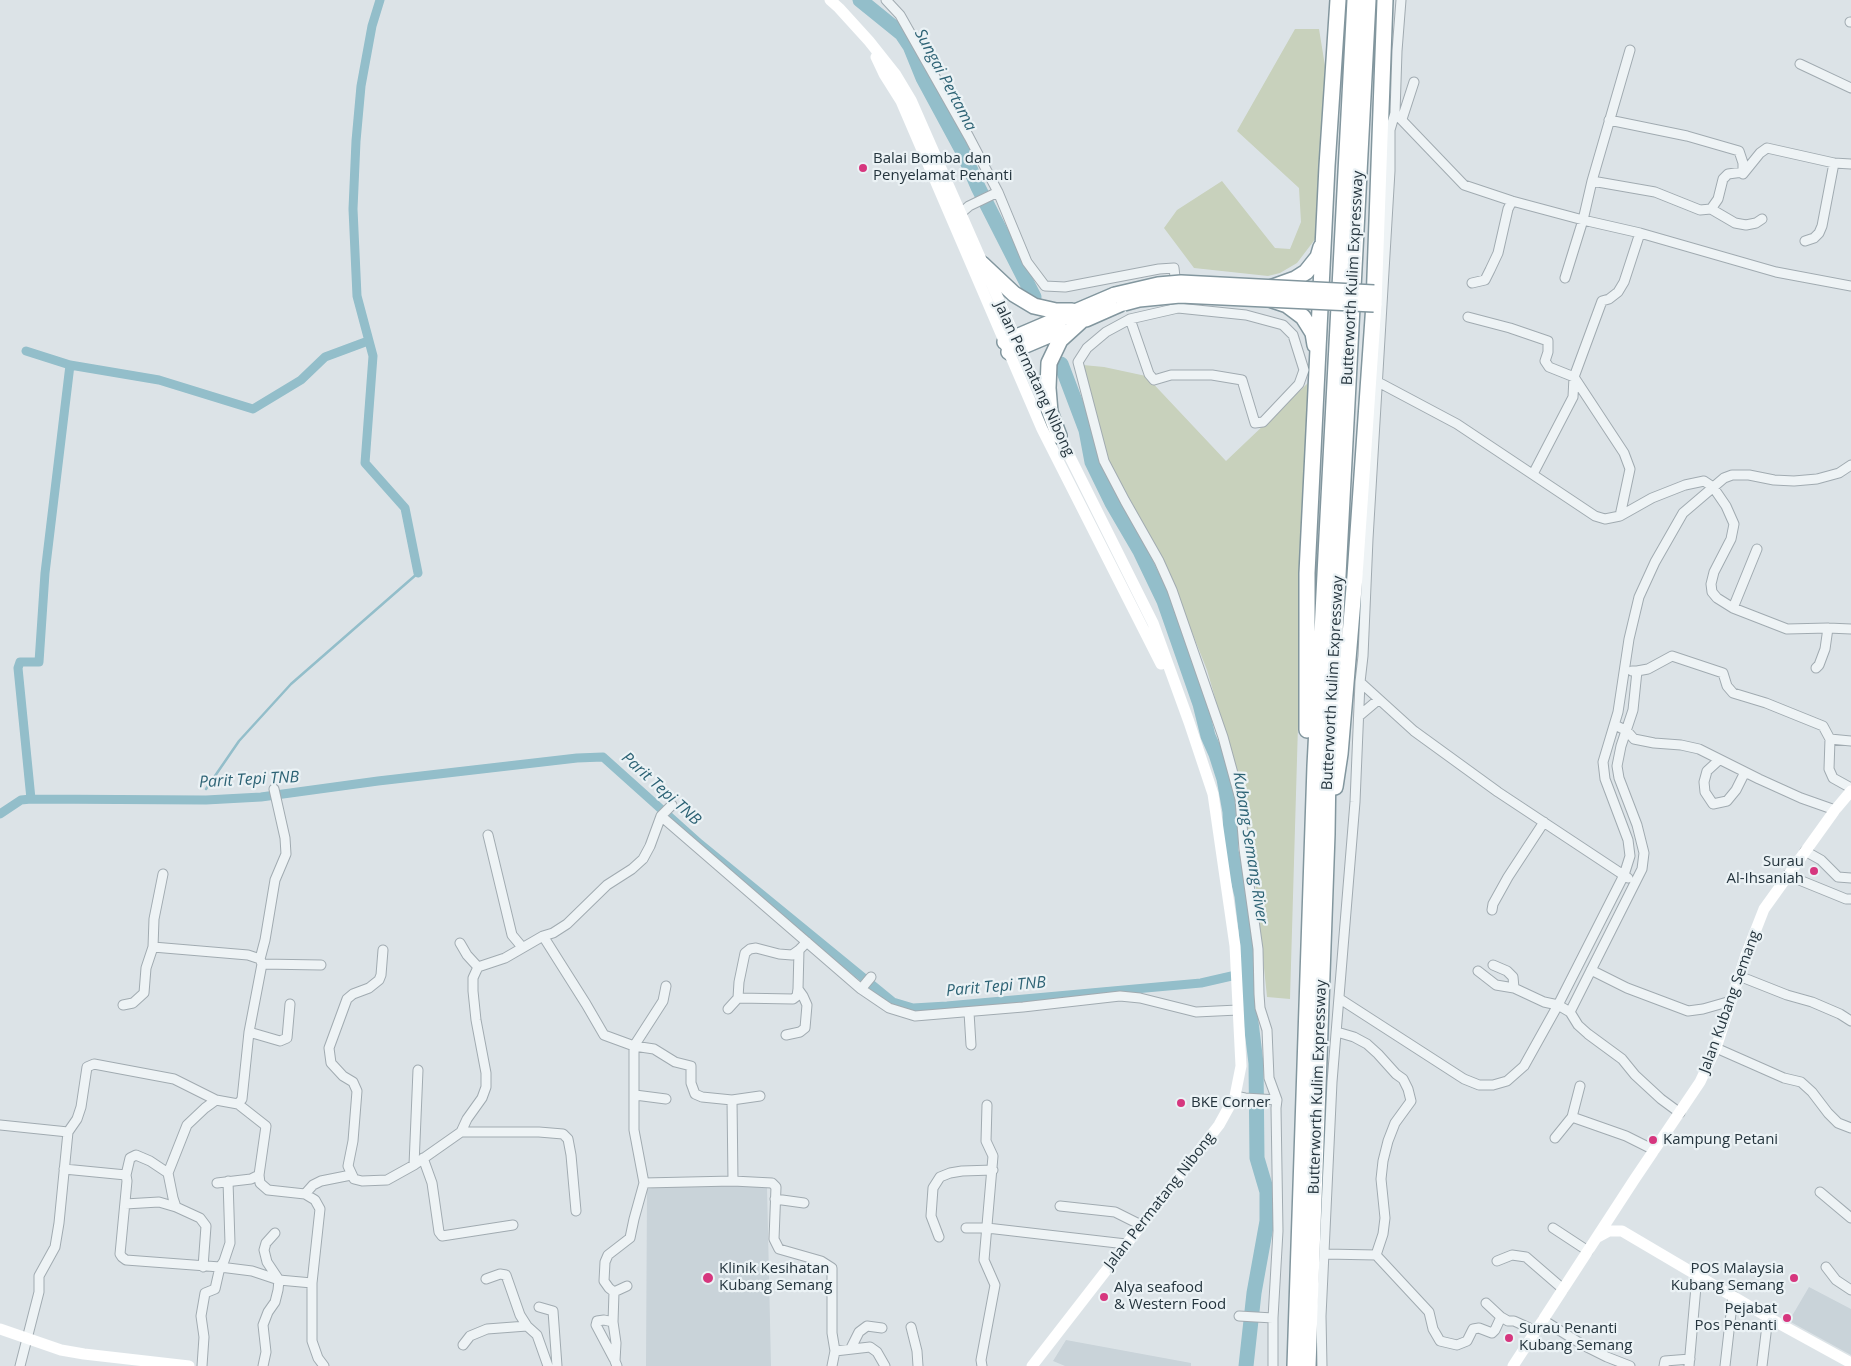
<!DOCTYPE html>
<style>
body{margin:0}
canvas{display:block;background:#dce3e7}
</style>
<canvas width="1851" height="1366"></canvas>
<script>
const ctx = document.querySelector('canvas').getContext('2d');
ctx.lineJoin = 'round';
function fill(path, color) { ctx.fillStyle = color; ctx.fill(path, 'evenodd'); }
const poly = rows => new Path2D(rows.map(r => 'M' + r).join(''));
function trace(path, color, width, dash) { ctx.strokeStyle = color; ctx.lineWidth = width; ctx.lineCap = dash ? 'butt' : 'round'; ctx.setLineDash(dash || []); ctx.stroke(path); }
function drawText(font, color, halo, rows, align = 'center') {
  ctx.font = font + ' "Open Sans",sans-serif'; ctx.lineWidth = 4.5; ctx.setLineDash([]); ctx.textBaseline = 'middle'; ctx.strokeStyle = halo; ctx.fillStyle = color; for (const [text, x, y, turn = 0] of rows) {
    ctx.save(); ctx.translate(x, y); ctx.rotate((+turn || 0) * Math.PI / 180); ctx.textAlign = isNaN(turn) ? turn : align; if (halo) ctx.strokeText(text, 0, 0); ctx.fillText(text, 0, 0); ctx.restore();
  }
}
fill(poly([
 [679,1183,767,1186,771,1366,646,1366,647,1189],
 [1809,1287,1851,1309,1851,1355,1789,1321],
 [1066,1340,1191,1363,1191,1366,1065,1366,1053,1361]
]), '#c9d3d9');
fill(poly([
 [1295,29,1319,29,1325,66,1316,238,1297,263,1280,273,1268,276,1194,268,1164,228,1177,210,1222,181,1275,248,1290,249,1301,222,1299,188,1237,131],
 [1083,365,1104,367,1146,376,1226,461,1308,383,1290,999,1267,997,1255,880,1240,784,1207,670,1164,562,1108,459]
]), '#c8d1bc');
trace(poly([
 [206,789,239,741,291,684,418,573]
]), '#93beca', 2.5);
trace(poly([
 [380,0,372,26,361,86,356,141,353,209,357,296,373,356,365,463,405,508,418,573],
 [26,351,70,365,159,380,253,409,301,380,325,357,368,341],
 [31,799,18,668,20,662,39,662,45,573,70,365],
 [0,814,21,800,31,799,206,800,261,797,378,781,577,758,603,757,700,844,893,1002,913,1008,947,1006,1201,983,1249,972]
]), '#93beca', 9);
trace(poly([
 [860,0,902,34,910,46,923,78,963,152,978,187,1034,297],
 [1061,364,1086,430,1092,462,1112,503,1140,551,1164,601,1200,704,1208,736,1216,754,1224,779,1230,812,1231,851,1242,896,1246,930,1250,1014,1256,1063,1257,1158,1267,1192,1267,1221,1254,1293,1246,1366]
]), '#93beca', 15);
const minor = poly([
 [886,0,900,15,969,137,998,192,1027,262,1045,286,1065,287,1159,269,1174,268,1176,286],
 [1850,22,1851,22],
 [1800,64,1851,88],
 [1395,113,1464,185,1512,201,1583,220,1640,233,1776,272,1851,286],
 [1402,119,1414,82],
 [1609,120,1687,136,1739,151,1743,163,1743,172,1728,174,1723,179,1718,199,1711,209],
 [1743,174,1760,153,1767,148,1834,163,1851,164],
 [1592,181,1655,192,1700,210,1711,209,1735,223,1746,225,1756,223,1762,219],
 [961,213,969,206,998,192],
 [1805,241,1814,238,1819,233,1822,226,1834,163],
 [1565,278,1583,220,1592,181,1630,50],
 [1472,283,1485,280,1490,270,1498,253,1508,209,1512,201],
 [1468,317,1510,328,1548,341,1548,352,1545,361,1549,367,1574,377,1624,453,1630,469,1620,516],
 [1130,319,1149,374,1154,380,1171,375,1212,375,1242,380,1255,423,1263,422,1299,384,1304,370,1293,335,1283,325,1246,315,1178,308,1130,319,1106,332,1087,348,1078,362,1104,461,1125,501,1159,561,1172,590,1223,737,1240,799,1244,849,1258,949,1259,994,1260,1008,1267,1030,1269,1078,1277,1100,1276,1108,1278,1231,1273,1318,1273,1366],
 [1378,382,1457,424,1595,516,1605,519,1620,516,1652,498,1685,485,1704,481,1713,487,1726,506,1734,524,1731,539,1714,572,1711,584,1712,592,1717,598,1733,608,1787,629,1828,628,1851,629],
 [1533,474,1573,397,1574,377,1602,301,1609,299,1618,292,1624,282,1640,233],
 [1733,608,1757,549],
 [1816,668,1819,665,1825,649,1828,628],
 [1632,671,1637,671,1648,669,1672,656,1723,673,1727,686,1733,693,1766,703,1823,726,1830,739,1851,741],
 [1637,671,1633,710,1621,746,1617,766,1619,778,1637,825,1644,853,1642,869,1570,1012,1578,1025,1588,1034,1622,1059,1635,1075,1661,1099,1680,1113],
 [1360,682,1414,731,1498,792,1628,878],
 [1359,716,1378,700],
 [1615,725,1627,731,1634,739,1654,743,1681,745,1699,749,1759,779,1801,798,1835,810],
 [1830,739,1829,769,1833,778,1851,788],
 [1719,760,1707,771,1704,782,1705,792,1713,804,1727,801,1736,790,1745,772],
 [661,816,861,989,889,1008,915,1016,1023,1007,1120,996,1140,998,1196,1012,1238,1010],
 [488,835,512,935,522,947],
 [1805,851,1821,860,1838,877,1851,878],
 [1787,875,1846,899,1851,899],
 [1492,910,1493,904,1508,877,1544,822],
 [543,936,586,1004,604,1035,634,1046,654,1049,675,1062,691,1066,691,1083,695,1094,702,1097,732,1100,760,1096],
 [460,943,467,955,478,967],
 [153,947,248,955,260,959],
 [383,950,381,975,379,980,369,988,353,994,347,999,329,1048,331,1063,343,1076,353,1082,357,1091,353,1141,348,1166,354,1179,362,1181,387,1180,414,1165,461,1132,467,1119,482,1098,486,1087,486,1073,476,1020,473,991,473,978,478,967,505,958,543,936,553,933,567,924,607,885,632,869,643,859,650,846,661,816,672,805],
 [262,964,321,965],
 [1493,965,1507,971,1513,977,1514,988,1544,1002,1558,1005,1570,1012],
 [1591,970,1627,988,1688,1011,1703,1009,1731,1001],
 [1478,971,1496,985,1514,988],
 [1739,976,1787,995,1812,1002,1840,1014,1851,1021],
 [861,989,871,977],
 [738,998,793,999,797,996,798,989,799,950],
 [1340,999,1464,1079,1479,1085,1493,1085,1507,1081,1524,1066,1558,1005,1624,875,1630,856,1628,840,1605,779,1603,762,1618,712,1629,639,1639,597,1655,562,1683,513,1724,478,1732,475,1749,475,1774,480,1794,481,1817,479,1839,473,1851,465],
 [123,1005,133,1003,144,993,146,968,153,947,154,919,163,874],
 [728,1009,738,998,739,982,745,953,750,949,756,948,779,954,792,955,799,950,807,942],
 [969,1012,971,1045],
 [249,1032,280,1041,287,1038,290,1004],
 [1337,1032,1354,1037,1367,1044,1378,1054,1396,1074,1403,1079,1408,1089,1411,1101,1395,1123,1388,1141,1383,1161,1381,1179,1385,1218,1383,1234,1376,1255],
 [786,1035,800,1032,805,1028,807,1005,803,996,798,989],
 [1716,1048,1784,1078,1801,1082,1812,1092,1828,1113,1838,1123,1851,1128],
 [635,1095,666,1099],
 [1235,1096,1245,1098,1277,1100],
 [732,1100,733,1181],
 [238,1104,242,1099,249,1032,262,964,260,959,265,940,275,880,286,854,285,838,274,789],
 [1572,1117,1580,1086],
 [0,1125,68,1132],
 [461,1132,539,1132,563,1134,568,1139,571,1155,576,1211],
 [1555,1138,1572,1117,1626,1136,1654,1150],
 [423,1158,432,1183,439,1232,442,1236,513,1225],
 [414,1165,418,1070],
 [64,1169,126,1175],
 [168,1173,187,1125,205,1108,216,1100],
 [217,1183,251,1179,259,1175],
 [644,1183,733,1181,772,1183,776,1187,774,1239,779,1249,821,1261,832,1268,832,1333,835,1351,832,1366],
 [1820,1192,1851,1218],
 [305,1194,313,1185,321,1181,351,1175],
 [775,1199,804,1203],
 [125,1204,159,1202,176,1207,200,1218,206,1226,203,1267],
 [1060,1206,1115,1212,1141,1225],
 [176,1207,173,1198,168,1173,150,1161,136,1155,130,1158,126,1175,127,1181,120,1254,122,1257,126,1260,220,1267,224,1261,230,1243,228,1181],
 [966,1228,987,1228,1126,1244],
 [1553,1228,1588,1251],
 [939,1237,931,1216,933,1188,940,1177,950,1173,962,1171,993,1170],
 [1325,1254,1376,1255,1429,1312,1433,1329,1440,1341,1457,1345,1467,1341,1473,1329,1479,1328,1492,1333,1495,1330,1501,1317,1508,1321,1514,1321,1536,1331],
 [1497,1261,1512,1255,1526,1257,1563,1289],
 [1826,1267,1836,1280,1851,1290],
 [486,1279,500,1274,506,1275,520,1315,527,1326],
 [627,1286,614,1292,609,1288,604,1281,605,1262,608,1255,630,1238,634,1219,644,1183,634,1130,634,1046,663,1001,666,986],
 [614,1292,613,1322,616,1343,615,1361,617,1366],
 [1486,1303,1501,1317],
 [539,1307,553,1311,557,1366],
 [1239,1316,1273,1318],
 [1543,1320,1583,1345,1607,1357,1630,1366],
 [613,1322,604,1320,597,1321,596,1325,614,1359],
 [911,1327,917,1351,918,1366],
 [463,1345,470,1336,487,1329,527,1326,537,1335,548,1366],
 [851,1348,859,1332,867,1326,882,1328],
 [835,1351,870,1347,877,1352,885,1366],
 [20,1366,39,1292,39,1276,55,1247,59,1223,68,1132,77,1119,81,1107,87,1067,94,1064,174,1079,216,1100,238,1104,266,1126,259,1175,260,1183,268,1190,305,1194,315,1200,320,1209,312,1283,312,1341,318,1358,324,1366],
 [202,1366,204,1337,201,1316,205,1293,215,1289,220,1267,252,1271,279,1280,312,1283],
 [263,1366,266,1352,263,1325,268,1312,275,1302,278,1290,279,1280,267,1262,264,1250,266,1243,275,1233],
 [982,1366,981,1360,995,1285,984,1260,993,1156,986,1141,987,1105],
 [1322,1366,1321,1316,1332,1082,1355,802,1360,682,1363,656,1368,539,1390,171,1390,130,1395,113,1397,51,1401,0],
 [1664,1366,1665,1361,1690,1359],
 [1689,1366,1697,1275],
 [1725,1366,1733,1296],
 [1762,1366,1768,1317]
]);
const motorway = poly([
 [982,264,1014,294,1034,306,1056,311,1072,311],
 [1270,288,1295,279,1306,272,1318,257,1321,247],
 [1272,300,1287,305,1303,317,1313,333,1315,345],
 [1086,319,1120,304],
 [1005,342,1115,295],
 [1009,352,1061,330],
 [1059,436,1050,412,1048,388,1049,363,1060,340,1082,320],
 [1307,730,1307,573,1327,166,1338,0],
 [1335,787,1340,754,1355,576,1374,304,1385,0],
 [1295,1366,1315,766,1355,0],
 [1308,1366,1327,834,1328,767,1368,0]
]);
trace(minor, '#a1abb1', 11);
trace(motorway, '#82969e', 18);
trace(minor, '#eef3f5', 9);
trace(poly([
 [830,0,839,8,869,41,896,75,911,100,1047,410],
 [876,57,884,74,901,101,1042,429,1161,664],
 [1598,1237,1609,1231,1622,1231,1778,1323,1851,1363],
 [0,1329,61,1350,84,1354,189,1366],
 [1032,1366,1219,1125,1235,1096,1241,1066,1235,946,1213,794,1189,722,1153,623,1056,429],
 [1513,1366,1634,1180,1700,1082,1716,1048,1746,955,1764,909,1835,810,1851,791]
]), '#fff', 11);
trace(motorway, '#fff', 15);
const motorwayBridge = poly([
 [1115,295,1158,285,1181,283,1374,293],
 [1124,303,1139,299,1180,295,1374,304]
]);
trace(motorwayBridge, '#82969e', 18, []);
trace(motorwayBridge, '#fff', 15);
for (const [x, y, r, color] of [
 [863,168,5,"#d6367e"],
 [1814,871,5,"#d6367e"],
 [1181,1103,5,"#d6367e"],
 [1653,1140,5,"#d6367e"],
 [708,1278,6,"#d6367e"],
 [1794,1278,5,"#d6367e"],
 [1104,1297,5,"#d6367e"],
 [1787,1318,5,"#d6367e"],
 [1509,1338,5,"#d6367e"]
]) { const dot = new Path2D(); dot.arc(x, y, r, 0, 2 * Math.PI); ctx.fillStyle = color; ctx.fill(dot); trace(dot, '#ebf2f5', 2); }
drawText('15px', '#25353e', '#ebf2f5', [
 ["Balai Bomba dan",873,159],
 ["Penyelamat Penanti",873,176],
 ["Surau",1804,862,"right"],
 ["Al-Ihsaniah",1804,879,"right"],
 ["BKE Corner",1191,1103],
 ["Kampung Petani",1663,1140],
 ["Klinik Kesihatan",719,1269],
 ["Kubang Semang",719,1286],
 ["POS Malaysia",1784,1269,"right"],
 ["Kubang Semang",1784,1286,"right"],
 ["Alya seafood",1114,1288],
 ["& Western Food",1114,1305],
 ["Pejabat",1777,1309,"right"],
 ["Pos Penanti",1777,1326,"right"],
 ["Surau Penanti",1519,1329],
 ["Kubang Semang",1519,1346]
], 'left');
drawText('15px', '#25353e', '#ebf2f5', [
 ["Butterworth Kulim Expressway",1353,278,-87],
 ["Jalan Permatang Nibong",1034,379,65],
 ["Butterworth Kulim Expressway",1333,683,-87],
 ["Jalan Kubang Semang",1730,1002,-70],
 ["Butterworth Kulim Expressway",1318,1087,-88],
 ["Jalan Permatang Nibong",1160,1201,-52]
]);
drawText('italic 16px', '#2c6274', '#ebf2f5', [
 ["Sungai Pertama",945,80,62],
 ["Parit Tepi TNB",249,780,-3],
 ["Parit Tepi TNB",661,789,42],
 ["Kubang Semang River",1250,848,81],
 ["Parit Tepi TNB",996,987,-5]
]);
</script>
